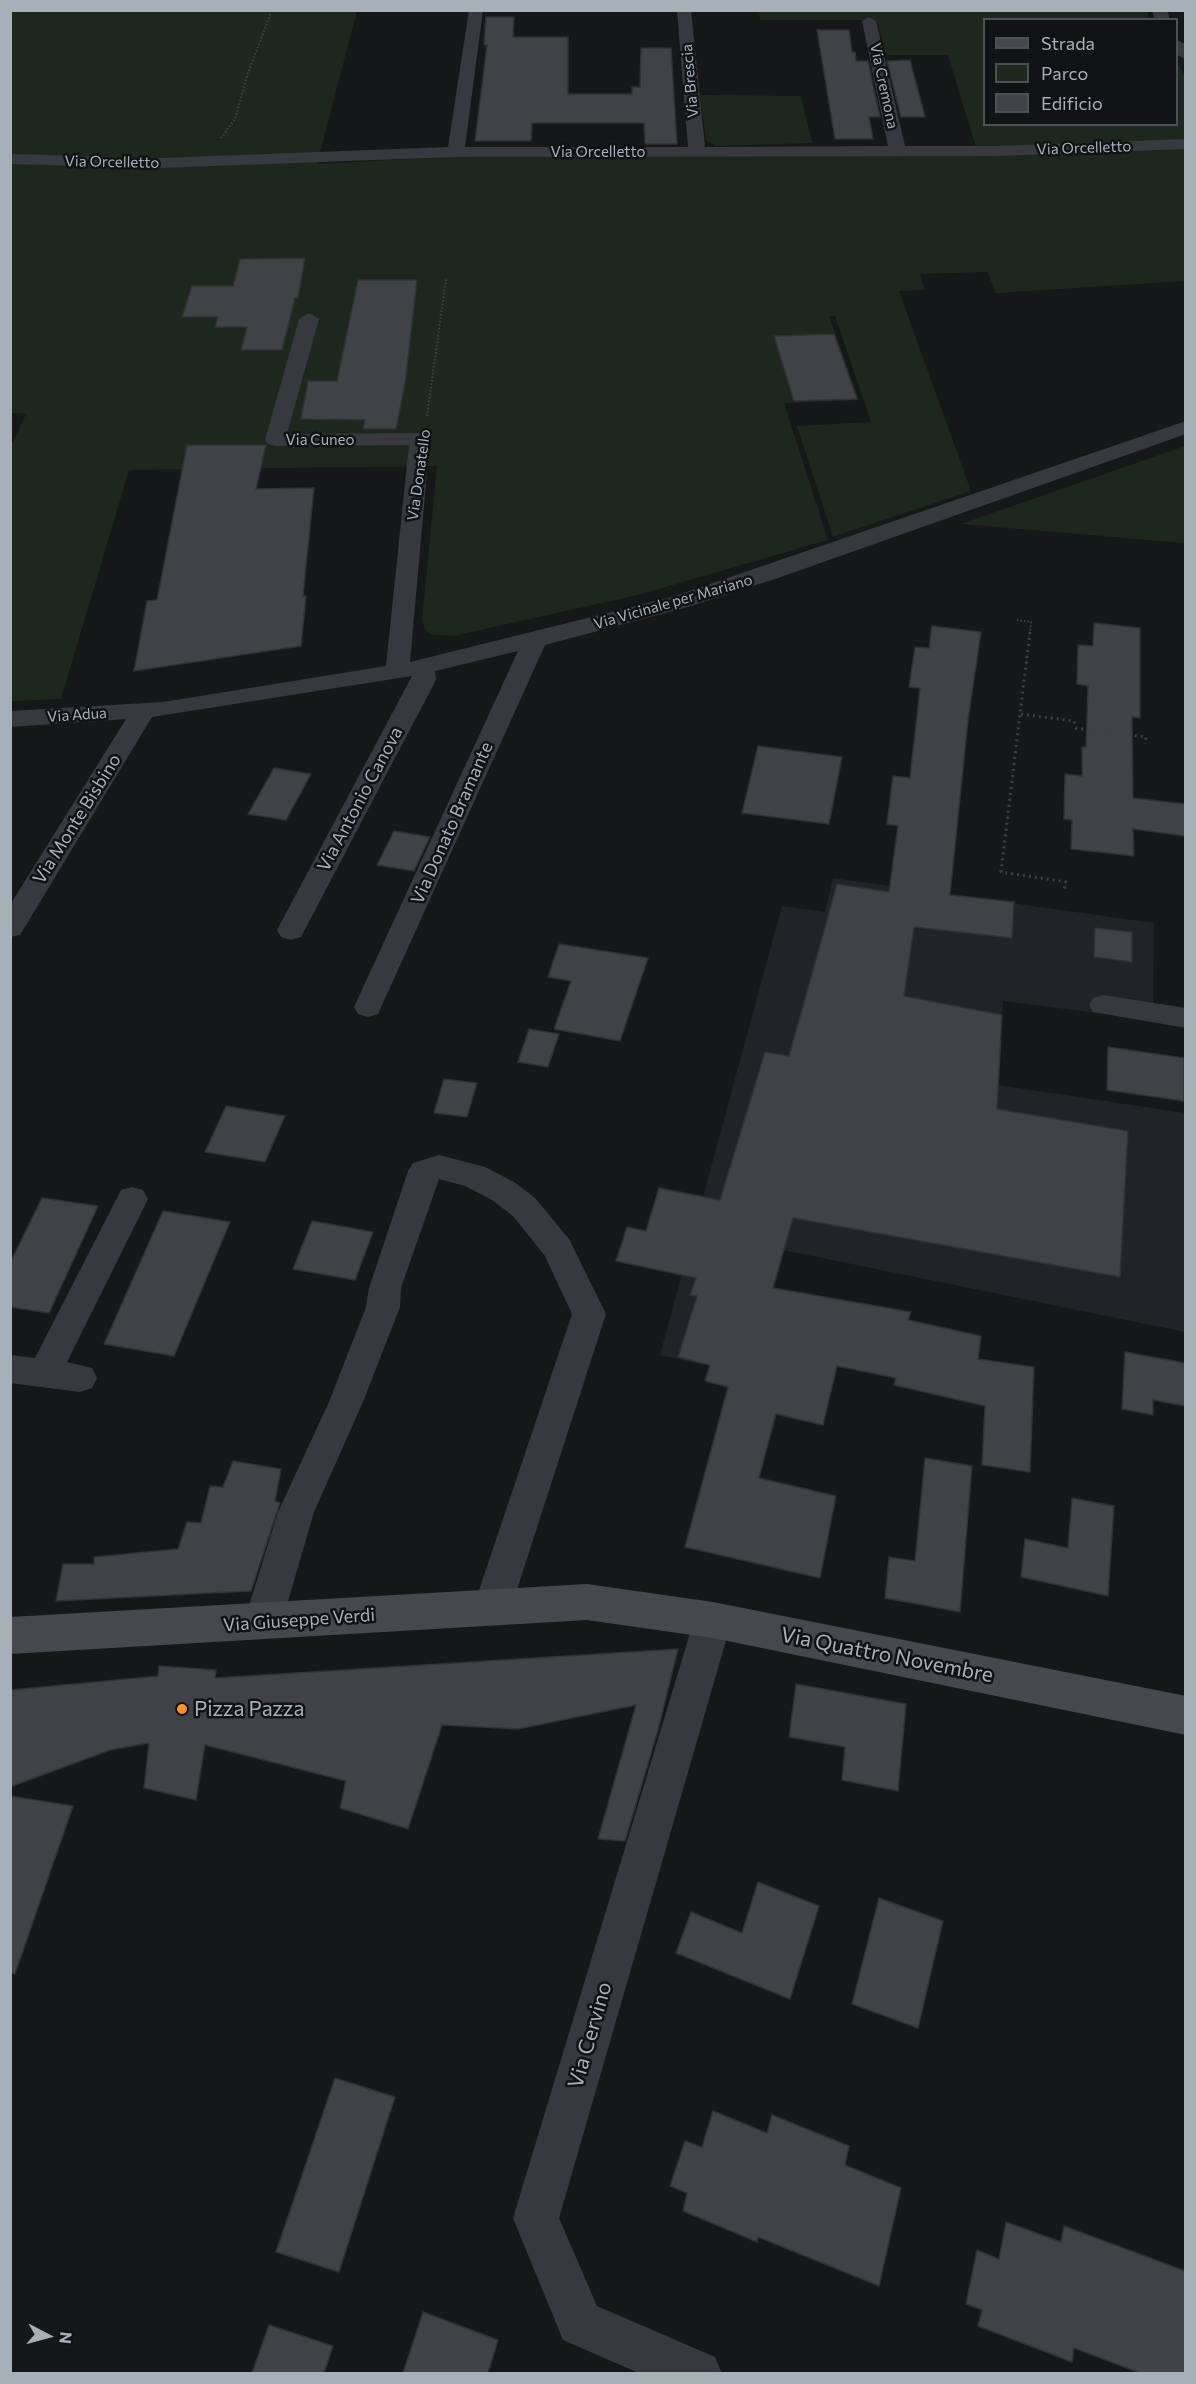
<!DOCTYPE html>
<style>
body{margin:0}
#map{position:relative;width:1196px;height:2384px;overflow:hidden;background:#161719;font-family:Commissioner,sans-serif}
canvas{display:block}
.frame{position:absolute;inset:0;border:12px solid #a7b0b9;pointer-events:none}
.legend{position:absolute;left:983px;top:18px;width:195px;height:108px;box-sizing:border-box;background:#111214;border:2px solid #4d5156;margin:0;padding:8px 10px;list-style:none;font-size:18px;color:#a7b0b9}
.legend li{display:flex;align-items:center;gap:12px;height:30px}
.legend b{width:30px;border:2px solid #4d5156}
.north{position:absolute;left:18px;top:2306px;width:60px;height:60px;-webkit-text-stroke:4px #111214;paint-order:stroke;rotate:96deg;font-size:16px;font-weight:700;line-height:24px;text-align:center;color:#a7b0b9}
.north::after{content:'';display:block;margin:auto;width:21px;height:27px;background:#a7b0b9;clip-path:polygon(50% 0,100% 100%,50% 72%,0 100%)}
</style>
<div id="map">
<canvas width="1196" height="2384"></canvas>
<div class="frame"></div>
<ul class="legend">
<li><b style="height:8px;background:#45494e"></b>Strada</li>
<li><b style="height:16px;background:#1e271e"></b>Parco</li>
<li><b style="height:16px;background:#404246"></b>Edificio</li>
</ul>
<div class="north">N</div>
</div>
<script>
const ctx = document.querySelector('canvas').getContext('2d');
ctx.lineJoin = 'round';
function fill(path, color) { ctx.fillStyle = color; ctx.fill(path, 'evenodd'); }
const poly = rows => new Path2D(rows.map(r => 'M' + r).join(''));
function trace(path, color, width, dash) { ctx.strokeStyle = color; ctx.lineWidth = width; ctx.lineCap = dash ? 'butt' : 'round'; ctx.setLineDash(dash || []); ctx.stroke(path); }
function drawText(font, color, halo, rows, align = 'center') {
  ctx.font = font + ' Commissioner,sans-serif'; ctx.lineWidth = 5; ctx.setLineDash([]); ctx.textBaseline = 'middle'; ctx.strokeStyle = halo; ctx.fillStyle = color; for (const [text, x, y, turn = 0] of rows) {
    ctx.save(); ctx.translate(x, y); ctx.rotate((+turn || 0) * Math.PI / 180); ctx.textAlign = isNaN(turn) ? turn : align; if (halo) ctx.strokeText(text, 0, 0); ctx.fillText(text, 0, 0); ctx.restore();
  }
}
fill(poly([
 [833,878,1154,923,1153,1003,1096,998,1097,1013,1003,1001,998,1085,1185,1113,1185,1332,783,1250,769,1309,780,1381,660,1355,782,906,825,912]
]), '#222326');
fill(poly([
 [11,11,357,11,317,164,463,156,978,154,948,55,886,55,877,20,760,20,759,11,1147,11,1149,19,984,20,984,124,1176,124,1177,63,1185,77,1185,281,996,293,987,272,920,274,925,290,899,291,971,491,833,537,797,426,871,422,835,316,829,316,859,400,784,403,828,540,638,595,453,636,430,634,425,629,422,620,437,466,129,470,61,699,11,701,11,442,13,442,26,414,11,413],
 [700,95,801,96,812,143,716,146,706,140],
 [1185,446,1185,543,961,524]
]), '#1e271e');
const building = poly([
 [486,17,514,17,513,37,568,37,568,94,632,94,632,87,640,87,641,48,671,48,677,144,645,144,644,123,532,123,531,141,475,141,487,45,484,45,486,17],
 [817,30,849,30,852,52,855,52,856,61,868,61,880,117,869,117,873,139,835,139,817,30],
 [910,60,925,117,901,117,887,61,910,60],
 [305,258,298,298,295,298,282,350,241,350,247,327,215,327,218,317,182,317,192,286,233,286,240,259,305,258],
 [358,280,417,280,405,384,396,429,363,429,365,420,301,419,308,381,337,381,358,280],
 [834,334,857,399,794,401,774,336,834,334],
 [187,445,266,445,256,489,314,488,303,596,306,596,301,646,134,671,147,601,157,600,187,445],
 [1094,623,1140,628,1140,718,1132,717,1133,798,1185,804,1185,836,1133,829,1134,856,1071,849,1072,820,1064,819,1065,774,1082,776,1082,747,1086,747,1088,686,1077,684,1078,645,1093,646,1094,623],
 [932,626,981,632,968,720,950,895,1014,902,1012,938,914,927,904,996,1002,1015,997,1109,1128,1131,1120,1277,793,1218,773,1288,911,1312,908,1320,981,1336,978,1359,1034,1367,1030,1472,982,1465,985,1406,894,1385,896,1378,837,1366,823,1425,776,1414,759,1478,836,1496,820,1578,685,1547,728,1387,705,1381,710,1365,678,1357,697,1296,690,1295,696,1278,616,1261,627,1227,646,1231,659,1188,720,1200,765,1052,789,1056,837,884,889,892,898,826,887,824,893,776,910,778,920,688,909,687,915,647,929,648,932,626],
 [758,746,842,757,829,824,742,813,758,746],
 [274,768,311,774,286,820,248,814,274,768],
 [394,831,430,837,414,871,377,865,394,831],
 [1095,928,1132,932,1132,962,1094,957,1095,928],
 [559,944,648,958,620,1041,554,1029,571,981,548,977,559,944],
 [529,1029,559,1034,548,1067,518,1062,529,1029],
 [1108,1047,1184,1058,1184,1101,1107,1090,1108,1047],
 [444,1079,477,1083,467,1117,434,1113,444,1079],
 [226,1106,285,1116,265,1162,205,1152,226,1106],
 [42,1198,98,1206,49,1313,10,1307,10,1263,42,1198],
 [163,1211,230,1222,174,1356,104,1344,163,1211],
 [312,1221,373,1232,355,1280,293,1269,312,1221],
 [1125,1352,1185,1363,1185,1406,1153,1400,1153,1415,1122,1409,1125,1352],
 [925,1458,972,1466,960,1612,885,1598,889,1557,915,1561,925,1458],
 [233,1461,281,1469,275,1501,280,1503,251,1591,56,1601,63,1564,94,1564,94,1557,178,1549,187,1522,201,1523,210,1486,223,1487,233,1461],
 [1072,1498,1114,1506,1108,1596,1021,1577,1025,1539,1068,1548,1072,1498],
 [678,1649,658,1730,625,1841,598,1839,636,1705,518,1729,442,1725,408,1829,340,1808,346,1781,205,1745,196,1800,144,1788,149,1743,110,1750,10,1787,10,1690,158,1676,159,1666,216,1670,215,1678,678,1649],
 [796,1684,906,1704,898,1791,842,1780,845,1747,789,1737,796,1684],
 [10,1796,73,1806,15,1974,10,1973,10,1796],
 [758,1882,819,1906,790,1999,676,1953,691,1912,742,1933,758,1882],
 [879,1898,943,1921,918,2028,852,2004,879,1898],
 [335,2078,395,2097,339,2272,276,2252,335,2078],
 [713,2111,767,2133,772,2115,849,2146,845,2165,901,2188,879,2286,758,2237,757,2242,683,2211,687,2193,670,2186,685,2141,702,2147,713,2111],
 [1006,2222,1061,2242,1064,2226,1185,2271,1185,2373,1140,2373,1074,2348,1072,2362,978,2326,982,2310,966,2304,977,2250,999,2259,1006,2222],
 [423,2312,498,2340,488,2373,403,2373,423,2312],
 [269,2325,333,2346,324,2373,252,2373,269,2325]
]);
fill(building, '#404246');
trace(building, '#303135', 1.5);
trace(poly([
 [221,138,235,119,248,73,272,10],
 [427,416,446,279],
 [1017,620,1031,622,1030,633]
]), '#3d4045', 2, [1.5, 2]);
trace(poly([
 [1030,632,1001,872,1066,882,1064,890],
 [1021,714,1074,721,1076,728,1146,737,1145,744]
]), '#3d4045', 3, [2, 4]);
fill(poly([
 [469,10,483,10,465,147,688,147,677,10,691,10,705,147,888,146,862,21,869,17,876,21,905,146,997,146,1186,139,1186,149,997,156,456,157,161,168,10,164,10,154,161,158,448,147,469,10],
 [1152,10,1167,10,1170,20,1155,20,1152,10],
 [1176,39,1186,45,1186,60,1176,54,1176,39],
 [309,313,319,319,287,434,420,433,427,435,430,439,410,662,672,597,1186,421,1186,434,778,578,688,607,545,645,378,1014,368,1017,358,1014,354,1007,518,651,435,671,436,680,301,937,291,940,281,937,277,930,412,676,152,717,20,935,10,937,10,905,126,719,10,727,10,711,163,702,386,666,409,445,275,446,268,444,265,440,299,319,309,313],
 [1103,995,1186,1008,1186,1028,1093,1012,1089,1005,1093,998,1103,995],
 [439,1155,485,1167,514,1182,535,1198,569,1239,606,1314,511,1608,505,1620,492,1625,479,1620,473,1608,572,1314,545,1256,513,1216,492,1200,465,1186,439,1179,401,1288,400,1307,363,1402,314,1512,282,1622,276,1634,263,1639,250,1634,244,1622,278,1512,329,1402,366,1307,369,1288,408,1171,413,1163,439,1155],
 [132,1187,143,1190,148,1199,67,1362,92,1368,97,1378,92,1388,80,1392,10,1383,10,1355,35,1358,121,1190,132,1187],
 [713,1603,726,1608,732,1620,559,2218,597,2306,715,2357,722,2374,641,2374,563,2340,513,2218,694,1620,700,1608,713,1603]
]), '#37393e');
fill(poly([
 [587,1584,713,1602,1186,1696,1186,1735,713,1638,587,1620,10,1654,10,1617,587,1584]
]), '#45494e');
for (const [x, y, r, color] of [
 [182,1709,6,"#fe9329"]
]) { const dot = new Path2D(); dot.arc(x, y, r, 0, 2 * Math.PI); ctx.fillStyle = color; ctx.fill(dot); trace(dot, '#111214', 2); }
drawText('15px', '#a7b0b9', '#111214', [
 ["Via Brescia",690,81,-95],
 ["Via Cremona",884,86,78],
 ["Via Orcelletto",1084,148,-2],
 ["Via Orcelletto",598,152],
 ["Via Orcelletto",112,162,1],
 ["Via Cuneo",320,440],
 ["Via Donatello",419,475,-82],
 ["Via Vicinale per Mariano",673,602,-16],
 ["Via Adua",77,715,-4]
]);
drawText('18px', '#a7b0b9', '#111214', [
 ["Via Antonio Canova",360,799,-62],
 ["Via Monte Bisbino",77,819,-58],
 ["Via Donato Bramante",452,823,-66],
 ["Via Giuseppe Verdi",299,1620,-4]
]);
drawText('21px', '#a7b0b9', '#111214', [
 ["Via Quattro Novembre",887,1655,11],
 ["Via Cervino",590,2035,-74]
]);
drawText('21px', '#a7b0b9', '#111214', [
 ["Pizza Pazza",194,1709]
], 'left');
</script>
